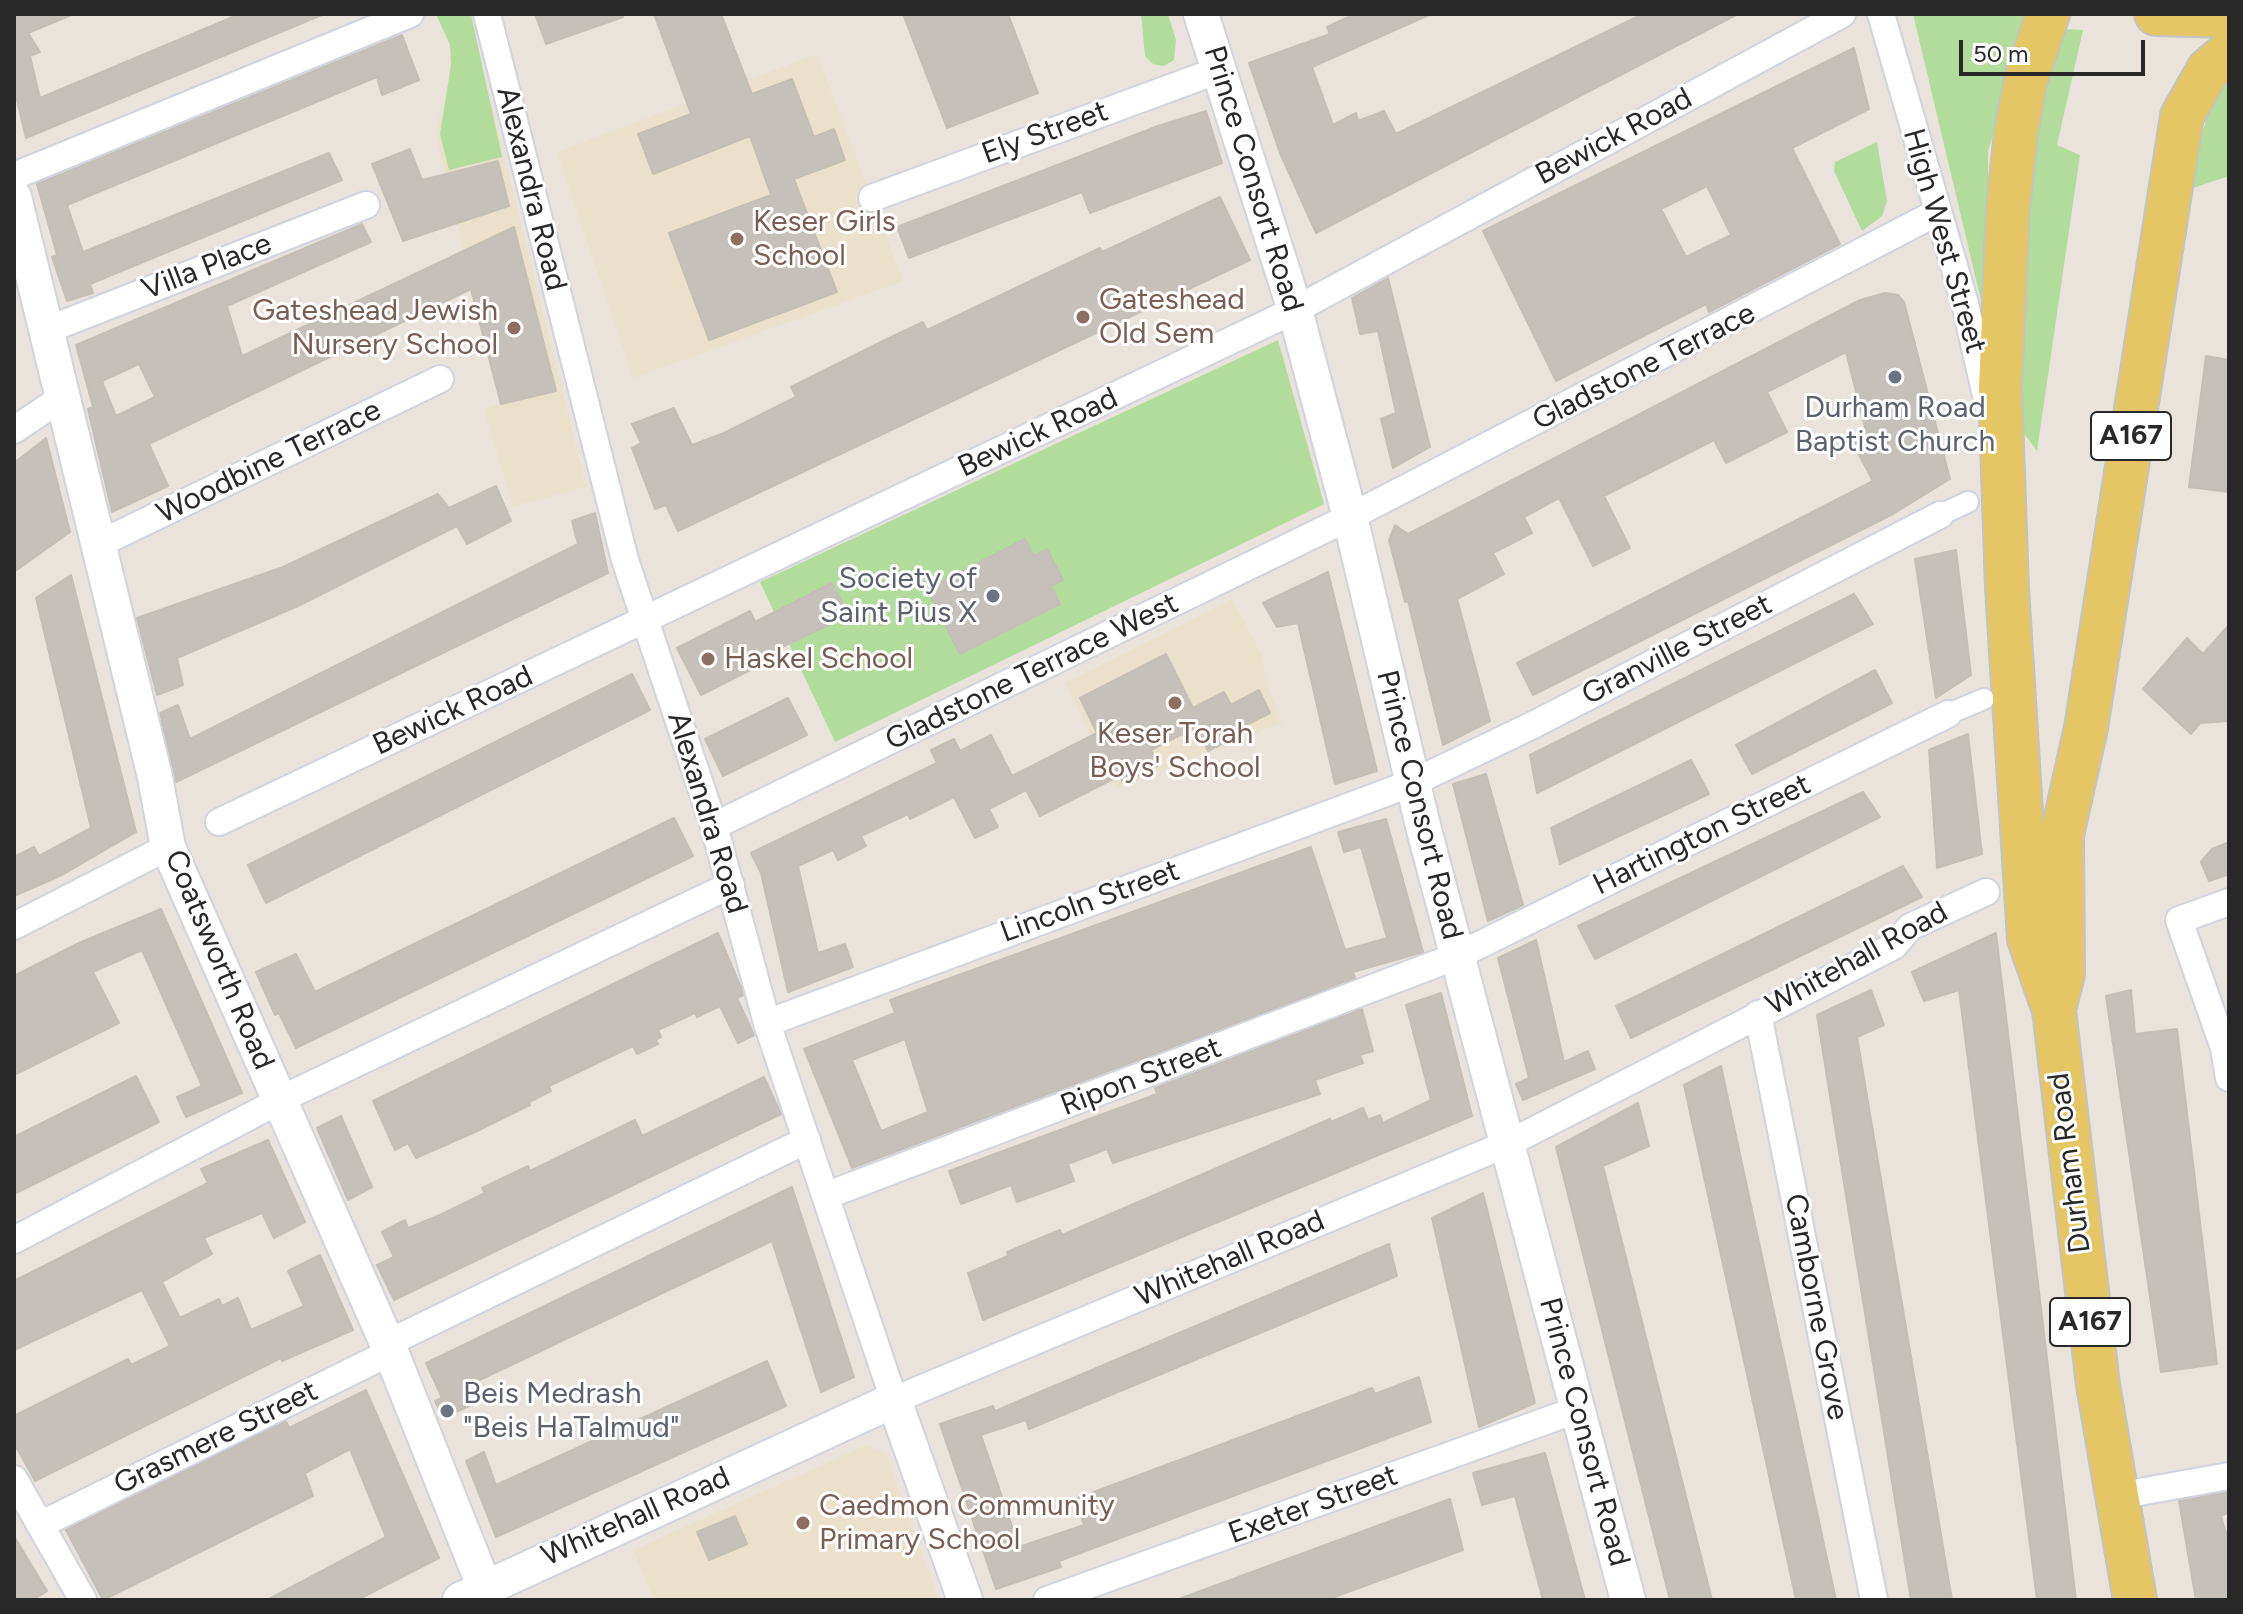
<!DOCTYPE html>
<style>
body{margin:0}
#map{position:relative;width:2243px;height:1614px;overflow:hidden;background:#eae3db;font-family:Figtree,sans-serif}
canvas{display:block}
.frame{position:absolute;inset:0;border:16px solid #282828;pointer-events:none}
.scale{position:absolute;left:1959px;top:40px;width:186px;height:36px;box-sizing:border-box;border:4px solid #282828;border-top:0;padding-left:10px;font-size:24px;line-height:28px;white-space:nowrap;color:#282828;-webkit-text-stroke:6px #fff;paint-order:stroke}
</style>
<div id="map">
<canvas width="2243" height="1614"></canvas>
<div class="frame"></div>
<div class="scale">50 m</div>
</div>
<script>
const ctx = document.querySelector('canvas').getContext('2d');
ctx.lineJoin = 'round';
function fill(path, color) { ctx.fillStyle = color; ctx.fill(path, 'evenodd'); }
const poly = rows => new Path2D(rows.map(r => 'M' + r).join(''));
function trace(path, color, width, dash) { ctx.strokeStyle = color; ctx.lineWidth = width; ctx.lineCap = dash ? 'butt' : 'round'; ctx.setLineDash(dash || []); ctx.stroke(path); }
function drawText(font, color, halo, rows, align = 'center') {
  ctx.font = font + ' Figtree,sans-serif'; ctx.lineWidth = 6; ctx.setLineDash([]); ctx.textBaseline = 'middle'; ctx.strokeStyle = halo; ctx.fillStyle = color; for (const [text, x, y, turn = 0] of rows) {
    ctx.save(); ctx.translate(x, y); ctx.rotate((+turn || 0) * Math.PI / 180); ctx.textAlign = isNaN(turn) ? turn : align; if (halo) ctx.strokeText(text, 0, 0); ctx.fillText(text, 0, 0); ctx.restore();
  }
}
fill(poly([
 [817,54,903,281,633,378,557,152],
 [490,100,586,487,513,506,484,410,500,404,436,134,439,116],
 [1232,599,1263,657,1264,675,1282,723,1116,788,1065,683],
 [865,1446,886,1453,939,1600,654,1600,633,1550]
]), '#eae0cb');
fill(poly([
 [436,14,471,14,502,157,449,170,440,134,451,65,450,45],
 [1141,14,1168,14,1176,40,1174,60,1164,66,1153,64,1145,56],
 [1913,14,2031,14,1988,151,1989,334],
 [2063,29,2083,30,2057,145,2080,155,2037,451,2018,425,2025,176,2042,77],
 [2229,76,2229,176,2187,190,2211,101],
 [1877,142,1887,201,1882,216,1862,231,1834,171,1835,162],
 [1278,340,1324,504,835,742,760,582]
]), '#b1dc9b');
const building = poly([
 [14,14,74,14,28,33,40,52,30,56,40,98,240,14,324,14,26,138,14,87,14,14],
 [535,14,622,14,623,17,546,44,535,14],
 [654,14,721,14,752,94,792,79,814,137,834,129,845,160,794,179,837,292,709,340,669,233,771,195,750,136,653,174,638,134,691,114,654,14],
 [903,14,1008,14,1038,93,947,128,903,14],
 [1355,14,1431,14,1312,67,1333,125,1356,113,1358,121,1384,111,1396,134,1643,14,1738,14,1316,233,1280,153,1249,63,1330,34,1327,27,1355,14],
 [402,35,419,80,382,95,377,77,67,205,83,252,329,153,342,180,90,284,93,293,67,301,52,257,57,255,37,184,402,35],
 [1854,48,1869,109,1792,148,1840,244,1709,312,1706,304,1556,381,1483,231,1854,48],
 [1707,186,1731,235,1686,257,1661,209,1707,186],
 [1206,111,1222,163,1090,213,1082,192,909,258,897,227,1158,126,1206,111],
 [410,149,422,180,498,161,509,206,403,241,372,164,410,149],
 [1220,197,1250,260,678,531,666,505,655,509,632,448,641,443,632,424,674,408,692,445,724,433,796,397,791,387,883,341,923,322,927,330,1100,248,1102,252,1220,197],
 [362,224,371,242,227,306,242,356,514,227,556,391,501,404,471,289,149,444,168,486,112,512,88,409,93,407,76,345,362,224],
 [139,364,155,397,116,416,102,381,139,364],
 [1388,278,1430,447,1393,468,1381,419,1396,413,1378,331,1360,334,1352,298,1388,278],
 [1885,293,1898,295,1904,302,1950,479,1893,514,1533,695,1517,663,1873,481,1852,442,1868,439,1846,352,1767,392,1787,432,1726,463,1714,440,1604,496,1630,548,1593,566,1559,498,1524,517,1532,533,1493,553,1504,574,1457,599,1490,721,1443,745,1408,601,1405,602,1389,540,1395,525,1408,534,1860,300,1885,293],
 [2206,356,2229,360,2229,492,2189,487,2206,356],
 [46,438,70,532,14,572,14,463,46,438],
 [496,486,511,521,467,544,457,526,298,606,177,658,183,685,157,695,137,618,283,567,438,494,449,508,496,486],
 [595,513,608,573,176,782,160,713,178,705,190,739,578,544,572,521,595,513],
 [1025,539,1034,556,1047,549,1063,580,1051,586,1060,604,960,654,927,589,1025,539],
 [1956,550,1971,675,1936,698,1915,559,1956,550],
 [1328,572,1377,771,1335,784,1298,623,1277,627,1263,603,1328,572],
 [71,575,136,832,62,875,14,896,14,857,34,847,39,856,91,828,36,598,71,575],
 [832,583,849,615,755,660,758,666,701,695,677,648,750,611,755,622,832,583],
 [1854,594,1873,624,1537,793,1530,755,1854,594],
 [2229,625,2229,721,2200,723,2191,734,2143,689,2187,638,2203,654,2229,625],
 [1166,654,1193,708,1224,692,1231,705,1259,690,1270,713,1242,727,1245,732,1208,751,1196,727,1151,750,1159,765,1123,783,1119,776,1040,816,1026,790,989,809,998,827,975,838,954,797,910,819,908,814,861,836,866,846,838,860,833,850,798,866,818,953,845,944,853,967,788,992,761,873,751,853,937,763,931,750,954,739,960,751,991,735,1012,776,1097,733,1080,698,1166,654],
 [1875,670,1892,703,1752,774,1736,745,1875,670],
 [632,674,650,710,266,903,248,865,632,674],
 [788,698,807,735,723,776,705,739,788,698],
 [1968,734,1982,854,1937,868,1929,750,1968,734],
 [1691,760,1709,794,1560,864,1551,828,1691,760],
 [1486,774,1523,905,1488,921,1453,784,1486,774],
 [1863,792,1880,817,1595,959,1578,926,1863,792],
 [674,818,693,856,296,1048,279,1013,275,1015,256,972,296,954,315,992,674,818],
 [1386,819,1423,952,1353,972,1355,978,852,1168,804,1049,895,1013,890,1000,1311,847,1345,950,1387,938,1361,847,1344,852,1338,832,1386,819],
 [905,1039,928,1112,881,1131,852,1060,905,1039],
 [2229,842,2229,874,2209,881,2201,862,2212,849,2229,842],
 [1903,866,1922,897,1631,1038,1616,1006,1903,866],
 [161,909,242,1093,186,1117,177,1097,202,1086,142,950,93,972,119,1023,14,1075,14,976,79,943,161,909],
 [718,933,742,990,743,995,737,998,754,1035,738,1043,720,1006,697,1017,695,1013,658,1030,661,1037,656,1040,658,1044,637,1054,633,1046,549,1086,551,1091,529,1102,530,1105,475,1132,416,1158,408,1143,395,1150,373,1101,718,933],
 [1996,933,2076,1600,2037,1600,1959,990,1924,1001,1912,972,1996,933],
 [1536,940,1564,1062,1588,1051,1595,1069,1523,1100,1516,1084,1529,1078,1498,958,1536,940],
 [1871,990,1884,1025,1857,1037,1952,1600,1911,1600,1817,1015,1871,990],
 [2131,990,2135,1034,2177,1029,2217,1364,2161,1372,2106,996,2131,990],
 [1441,993,1472,1116,983,1320,968,1273,1008,1256,1007,1252,1060,1230,1062,1235,1330,1119,1331,1122,1363,1108,1368,1120,1380,1115,1383,1123,1431,1100,1406,1005,1441,993],
 [1362,1009,1373,1051,1360,1055,1363,1063,1315,1080,1320,1094,1113,1163,1107,1149,1068,1164,1074,1181,1017,1202,1011,1185,961,1204,949,1171,1157,1094,1155,1088,1362,1009],
 [1721,1066,1836,1600,1796,1600,1684,1085,1721,1066],
 [136,1076,159,1122,14,1194,14,1137,136,1076],
 [764,1077,781,1114,394,1300,377,1265,394,1257,382,1232,405,1220,408,1228,440,1215,485,1193,482,1188,528,1166,530,1171,635,1120,642,1136,764,1077],
 [1638,1103,1649,1146,1603,1166,1712,1600,1670,1600,1556,1147,1638,1103],
 [341,1116,372,1187,348,1200,317,1128,341,1116],
 [268,1140,305,1222,274,1238,262,1213,204,1238,212,1254,162,1282,180,1318,219,1299,222,1306,238,1298,251,1330,304,1306,288,1271,320,1255,353,1330,282,1361,281,1358,35,1481,14,1443,14,1416,128,1359,131,1365,170,1346,142,1290,14,1350,14,1281,208,1183,201,1169,268,1140],
 [792,1187,854,1377,821,1392,772,1241,465,1387,473,1404,443,1418,435,1401,442,1398,426,1363,792,1187],
 [1483,1193,1535,1403,1479,1427,1432,1218,1483,1193],
 [1389,1244,1397,1276,1029,1429,1026,1420,981,1435,1019,1547,1084,1525,1075,1499,1372,1388,1375,1394,1419,1377,1431,1422,1059,1561,1061,1567,996,1589,940,1424,993,1406,995,1411,1389,1244],
 [767,1361,786,1406,496,1537,466,1461,484,1452,496,1485,767,1361],
 [366,1390,439,1558,357,1600,267,1600,386,1537,350,1449,305,1473,313,1496,103,1600,66,1530,286,1421,289,1428,366,1390],
 [1545,1453,1585,1600,1543,1600,1515,1496,1482,1505,1473,1473,1545,1453],
 [2229,1492,2229,1512,2221,1516,2229,1543,2229,1600,2196,1600,2179,1501,2229,1492],
 [1450,1499,1463,1550,1326,1600,1176,1600,1450,1499],
 [735,1516,747,1544,709,1560,697,1532,735,1516],
 [14,1536,47,1591,33,1600,14,1600,14,1536]
]);
fill(building, '#c5c0ba');
trace(building, '#c4bfb5', 2);
const pedestrian = poly([
 [1940,515,1968,502],
 [1948,714,1984,699]
]);
const minor = poly([
 [487,14,625,560,714,826,767,1023,894,1400,1509,1143,1894,946,1910,927,1986,892],
 [1881,14,1965,304,1988,404],
 [14,176,410,14],
 [872,198,1219,70],
 [47,330,366,205],
 [14,430,63,397],
 [99,544,440,379],
 [219,822,1295,310,1842,14],
 [714,826,1350,517,1936,213],
 [2229,902,2179,920,2224,1048,2229,1078],
 [14,926,168,847],
 [1758,1014,1874,1600],
 [767,1023,1412,783,1535,724,1940,515],
 [825,1196,1457,956,1948,714],
 [14,1240,298,1091,731,885],
 [388,1343,807,1140],
 [14,1479,83,1600],
 [2117,1496,2229,1476],
 [40,1525,391,1352],
 [1047,1600,1579,1409]
]);
const tertiary = poly([
 [1201,14,1295,310,1350,517,1423,826,1628,1600],
 [14,197,155,777,168,847,391,1352,484,1586],
 [460,1600,894,1400,965,1600]
]);
const primary = poly([
 [2048,14,2026,79,2016,132,2008,208,2000,387,2007,588,2029,939,2054,1010,2098,1385,2135,1600],
 [2156,14,2229,16],
 [2056,1002,2063,974,2062,835,2086,728,2182,116,2208,70,2229,52]
]);
trace(pedestrian, '#d0d3e0', 24);
trace(minor, '#d0d3e0', 30);
trace(tertiary, '#d0d3e0', 38);
trace(primary, '#c3c3c3', 46);
trace(pedestrian, '#fff', 20);
trace(minor, '#fff', 26);
trace(tertiary, '#fff', 34);
trace(primary, '#e5c664', 42);
for (const [x, y, r, color] of [
 [737,239,8,"#8d6e63"],
 [1083,317,8,"#8d6e63"],
 [514,328,8,"#8d6e63"],
 [1895,377,8,"#6b7280"],
 [993,596,8,"#6b7280"],
 [708,659,8,"#8d6e63"],
 [1175,703,8,"#8d6e63"],
 [447,1411,8,"#6b7280"],
 [803,1523,8,"#8d6e63"]
]) { const dot = new Path2D(); dot.arc(x, y, r, 0, 2 * Math.PI); ctx.fillStyle = color; ctx.fill(dot); trace(dot, '#fff', 3); }
for (const [x, y, w] of [
 [2131,436,80],
 [2090,1322,80]
]) { const box = new Path2D(); box.roundRect(x - w / 2, y - 24, w, 48, 6); ctx.fillStyle = '#fff'; ctx.fill(box); trace(box, '#282828', 2); }
drawText('bold 28px', '#282828', null, [
 ["A167",2131,436],
 ["A167",2090,1322]
]);
drawText('30px', '#282828', '#fff', [
 ["Ely Street",1045,133,-20],
 ["Bewick Road",1614,137,-28],
 ["Prince Consort Road",1253,179,73],
 ["Alexandra Road",531,189,76],
 ["High West Street",1944,241,74],
 ["Villa Place",207,267,-21],
 ["Gladstone Terrace",1644,367,-27],
 ["Bewick Road",1038,433,-25],
 ["Woodbine Terrace",269,462,-26],
 ["Granville Street",1677,650,-27],
 ["Gladstone Terrace West",1032,672,-26],
 ["Bewick Road",453,711,-25],
 ["Prince Consort Road",1419,805,76],
 ["Alexandra Road",707,813,73],
 ["Hartington Street",1702,835,-26],
 ["Lincoln Street",1090,902,-20],
 ["Whitehall Road",1857,959,-29],
 ["Coatsworth Road",219,960,67],
 ["Ripon Street",1141,1077,-21],
 ["Durham Road",2070,1163,-97],
 ["Whitehall Road",1230,1259,-23],
 ["Camborne Grove",1816,1307,79],
 ["Prince Consort Road",1584,1432,75],
 ["Grasmere Street",216,1438,-26],
 ["Exeter Street",1313,1505,-20],
 ["Whitehall Road",636,1517,-24]
]);
drawText('30px', '#785e54', '#fff', [
 ["Keser Girls",753,222],
 ["School",753,256],
 ["Gateshead",1099,300],
 ["Old Sem",1099,334],
 ["Gateshead Jewish",498,311,"right"],
 ["Nursery School",498,345,"right"],
 ["Haskel School",724,659],
 ["Keser Torah",1175,734,"center"],
 ["Boys' School",1175,768,"center"],
 ["Caedmon Community",819,1506],
 ["Primary School",819,1540]
], 'left');
drawText('30px', '#5b616d', '#fff', [
 ["Durham Road",1895,408],
 ["Baptist Church",1895,442],
 ["Society of",977,579,"right"],
 ["Saint Pius X",977,613,"right"],
 ["Beis Medrash",463,1394,"left"],
 ["\"Beis HaTalmud\"",463,1428,"left"]
]);
</script>
